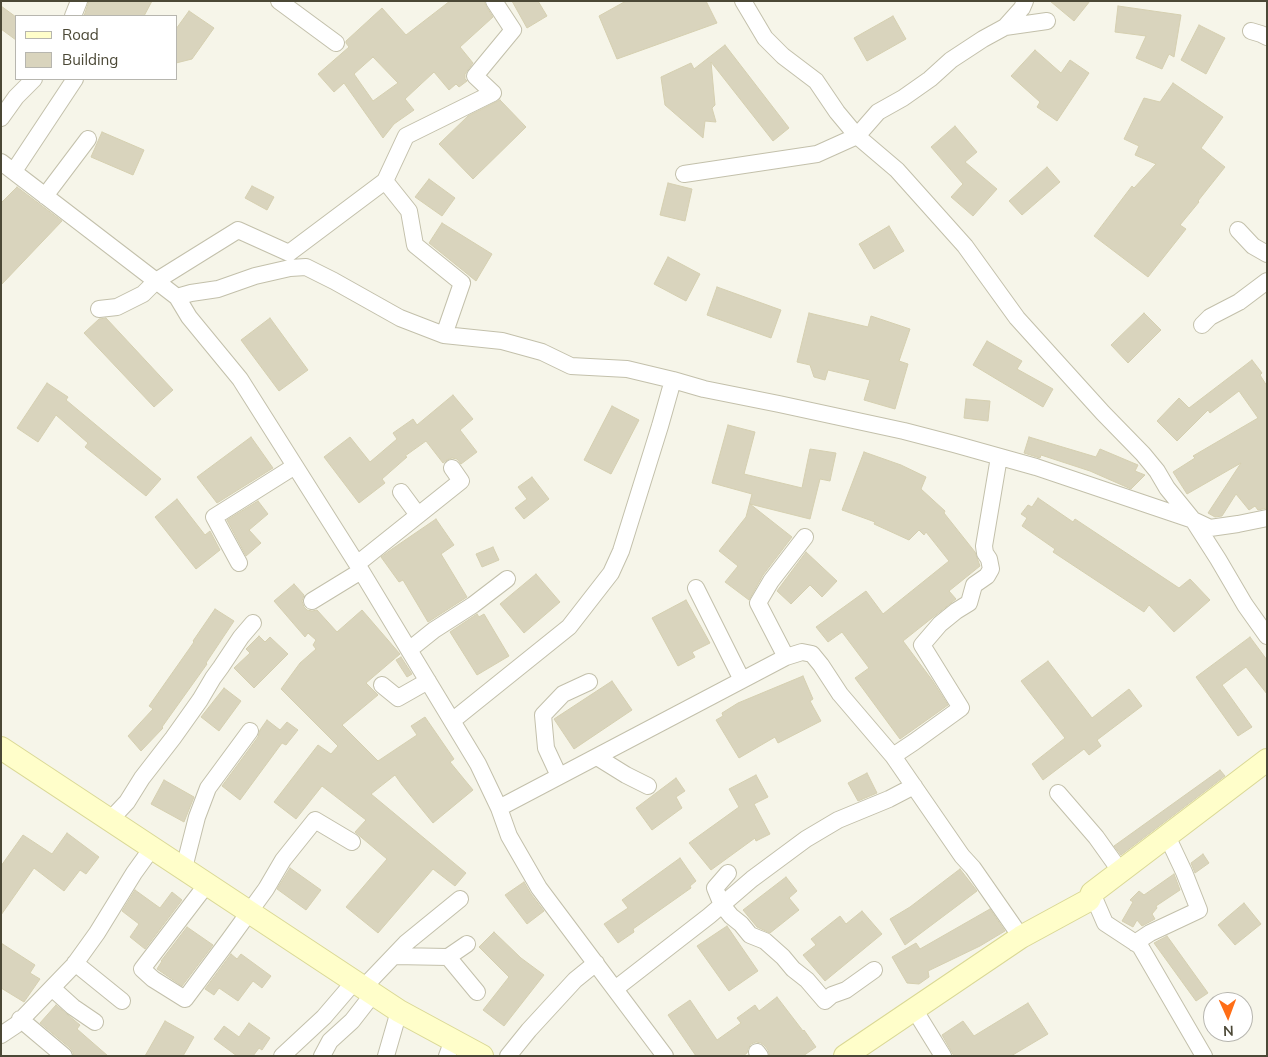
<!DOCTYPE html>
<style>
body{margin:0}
#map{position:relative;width:1268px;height:1057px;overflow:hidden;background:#f6f5e9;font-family:Mulish,sans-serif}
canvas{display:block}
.frame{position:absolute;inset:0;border:2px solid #4b4836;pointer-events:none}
.legend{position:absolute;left:15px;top:15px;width:162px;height:65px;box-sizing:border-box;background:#fff;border:1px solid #b7b6af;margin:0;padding:6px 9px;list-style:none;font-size:15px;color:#4b4836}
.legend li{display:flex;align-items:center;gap:10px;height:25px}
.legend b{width:25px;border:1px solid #b7b6af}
.north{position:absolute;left:1203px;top:992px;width:50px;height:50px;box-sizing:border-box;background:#fff;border:1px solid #b7b6af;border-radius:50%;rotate:178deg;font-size:14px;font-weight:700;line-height:20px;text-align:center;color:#4b4836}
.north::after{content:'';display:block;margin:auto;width:18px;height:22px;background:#ff6e17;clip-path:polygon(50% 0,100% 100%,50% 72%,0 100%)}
</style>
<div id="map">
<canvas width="1268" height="1057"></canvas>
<div class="frame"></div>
<ul class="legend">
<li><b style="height:6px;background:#fffeca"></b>Road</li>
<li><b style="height:14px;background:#d9d4bd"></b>Building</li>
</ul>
<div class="north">N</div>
</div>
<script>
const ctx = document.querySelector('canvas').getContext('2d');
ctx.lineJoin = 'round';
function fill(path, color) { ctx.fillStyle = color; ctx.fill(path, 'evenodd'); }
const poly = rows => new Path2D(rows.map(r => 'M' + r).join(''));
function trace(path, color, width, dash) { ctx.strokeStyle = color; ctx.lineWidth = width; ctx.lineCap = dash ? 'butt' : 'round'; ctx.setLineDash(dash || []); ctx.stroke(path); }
const building = poly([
 [89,1,152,1,144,16,84,16,89,1],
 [450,1,484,1,486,6,493,17,460,47,473,63,465,74,465,79,467,81,459,87,456,84,449,90,434,72,405,99,414,110,394,124,383,138,344,83,334,92,318,74,349,47,346,43,346,41,382,8,406,35,450,1],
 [373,57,398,83,373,101,354,74,373,57],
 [512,1,538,1,547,16,527,28,512,1],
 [626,1,706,1,717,23,617,59,599,16,626,1],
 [1050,1,1090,1,1074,21,1050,1],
 [1,6,16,17,16,40,1,29,1,6],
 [1118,6,1181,15,1174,57,1169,54,1162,69,1136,58,1146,36,1115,32,1118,6],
 [189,11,214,28,192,59,176,63,176,29,189,11],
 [893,16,906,39,867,61,854,38,893,16],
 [1199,25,1225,38,1206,74,1181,60,1199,25],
 [725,45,789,128,773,141,711,62,715,105,712,108,716,122,705,121,703,138,665,105,661,77,691,63,694,69,725,45],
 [1035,50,1061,73,1070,60,1089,73,1057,121,1037,107,1040,102,1011,76,1035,50],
 [1173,83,1223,117,1201,148,1225,167,1198,201,1199,202,1180,225,1186,229,1148,277,1094,236,1132,186,1134,188,1156,164,1135,155,1139,146,1124,139,1144,98,1160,102,1173,83],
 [500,100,526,127,473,179,439,144,468,116,500,100],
 [955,126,977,152,965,162,997,189,973,216,951,197,963,184,931,147,955,126],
 [102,132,144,150,133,175,91,157,102,132],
 [1047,167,1060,182,1022,215,1009,201,1047,167],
 [429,179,455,198,442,216,415,197,429,179],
 [668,183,692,189,685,221,660,215,668,183],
 [252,186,274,197,267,210,245,198,252,186],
 [17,187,62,221,1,285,1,203,17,187],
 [442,223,492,254,476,281,429,243,442,223],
 [889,226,904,251,874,269,859,244,889,226],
 [668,257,700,274,686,301,654,284,668,257],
 [717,287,781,310,771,338,707,315,717,287],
 [809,313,868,327,871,316,910,329,899,361,908,364,895,409,864,400,870,380,828,370,825,380,814,377,810,365,797,362,809,313],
 [1144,313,1161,330,1128,363,1111,345,1144,313],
 [106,318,173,390,154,407,84,333,99,319,106,318],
 [270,318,308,370,279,391,241,340,270,318],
 [987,341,1022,361,1017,369,1053,389,1043,407,973,365,987,341],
 [1252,360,1262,373,1260,375,1267,386,1267,508,1258,510,1255,506,1249,510,1236,494,1222,516,1215,517,1208,513,1241,463,1187,494,1173,472,1195,458,1193,456,1258,418,1239,391,1210,413,1208,410,1177,441,1157,421,1179,398,1189,408,1252,360],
 [47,383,68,397,66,400,161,479,146,496,85,447,88,443,56,415,38,442,17,428,47,383],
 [453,395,473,419,460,430,477,452,461,464,457,459,452,458,447,460,443,463,426,441,405,456,407,457,382,479,385,483,359,503,324,457,350,437,370,462,397,439,393,433,413,419,417,425,453,395],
 [966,399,990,401,988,421,964,418,966,399],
 [612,406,639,420,611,474,584,460,612,406],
 [728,425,755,432,744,474,802,488,810,449,836,453,830,481,820,479,810,519,750,504,792,537,763,575,749,600,725,582,738,566,719,551,746,517,752,494,712,483,728,425],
 [251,437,273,468,217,503,197,477,251,437],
 [1029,437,1096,457,1100,449,1138,465,1135,471,1145,475,1131,489,1090,471,1041,455,1040,458,1024,453,1029,437],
 [864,452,901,465,926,477,921,489,945,511,944,513,975,552,980,566,949,591,956,599,903,641,932,680,948,705,900,739,855,678,869,668,842,632,828,642,816,627,866,591,883,614,949,561,926,532,924,535,919,530,909,540,874,524,875,522,842,510,864,452],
 [532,477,549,499,524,519,515,508,527,499,518,487,532,477],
 [1038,498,1073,522,1075,519,1179,588,1190,579,1210,600,1174,632,1149,605,1144,612,1053,552,1055,549,1022,526,1027,518,1021,514,1028,505,1032,507,1038,498],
 [177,499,205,535,210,531,220,550,196,569,155,517,177,499],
 [258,501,268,514,249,530,261,543,246,556,227,520,258,501],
 [436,519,454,545,441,554,467,597,428,622,403,580,399,582,381,557,392,549,436,519],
 [493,547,499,560,482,567,476,554,493,547],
 [806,552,837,581,822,597,810,585,791,604,777,591,806,552],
 [536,574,560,602,524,633,500,604,536,574],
 [294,584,304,595,302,601,304,607,307,610,312,611,317,610,337,632,362,610,400,654,366,683,378,695,342,725,378,761,417,735,411,726,425,717,454,759,450,762,473,790,433,823,402,785,395,775,371,794,466,873,455,886,433,869,378,933,346,907,387,859,355,832,366,820,322,786,296,819,274,802,318,745,331,754,338,746,281,689,300,663,316,649,313,645,316,640,308,633,305,637,274,601,294,584],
 [686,600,710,643,692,652,695,657,678,666,652,618,686,600],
 [215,609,234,621,206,663,207,664,162,727,163,728,141,751,128,736,153,709,149,706,194,642,193,641,215,609],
 [477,614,479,617,484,614,509,656,477,675,450,632,477,614],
 [259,636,265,642,270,637,288,654,254,688,234,668,250,653,246,649,259,636],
 [1250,637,1267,660,1267,694,1246,667,1222,685,1252,727,1238,736,1196,677,1250,637],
 [401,657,412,674,407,677,396,660,401,657],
 [1048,661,1092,718,1129,689,1142,706,1097,740,1101,746,1089,755,1084,749,1043,780,1032,764,1065,738,1021,681,1048,661],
 [803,676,813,699,810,701,821,721,778,743,775,737,739,758,716,720,723,716,722,713,738,703,803,676],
 [612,681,632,710,574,749,554,719,612,681],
 [224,688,241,701,219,731,201,717,224,688],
 [267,720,280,730,287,722,298,730,286,745,282,743,240,800,222,786,258,737,260,730,267,720],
 [1220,770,1225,776,1121,855,1114,846,1220,770],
 [867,773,877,793,858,801,848,783,867,773],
 [756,775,768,797,754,804,770,834,756,841,755,838,711,870,689,843,739,807,729,789,756,775],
 [676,778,685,791,676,797,682,808,652,830,636,808,676,778],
 [164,780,194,797,184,822,151,804,164,780],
 [67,833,99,857,86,874,80,870,64,891,34,868,1,915,1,866,23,835,52,854,67,833],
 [1203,854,1209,863,1195,873,1191,863,1203,854],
 [680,858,696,881,690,886,691,888,633,929,634,932,618,943,604,924,628,908,622,900,680,858],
 [290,868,321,890,306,910,277,889,290,868],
 [960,869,977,891,905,945,890,919,910,907,960,869],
 [1174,874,1180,890,1156,906,1157,908,1152,914,1155,919,1142,926,1137,920,1133,927,1122,921,1133,902,1130,900,1139,891,1144,895,1174,874],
 [786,877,797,891,789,898,799,910,770,933,757,927,743,910,786,877],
 [524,882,531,894,544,911,527,924,505,895,524,882],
 [135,890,160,908,172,892,182,900,145,949,130,937,139,924,122,911,135,890],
 [1244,903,1261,924,1235,945,1218,925,1244,903],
 [990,909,1005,931,980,946,928,971,929,977,919,984,907,983,892,957,916,943,920,949,990,909],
 [862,911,882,934,825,981,803,955,816,945,811,939,840,916,846,924,862,911],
 [727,926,758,971,729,991,697,946,727,926],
 [187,927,213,945,182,986,157,969,162,961,161,961,187,927],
 [494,932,521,958,544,975,504,1026,483,1010,509,977,479,947,494,932],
 [1167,936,1208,993,1196,1001,1154,943,1167,936],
 [1,943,35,965,30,973,40,979,24,1002,1,988,1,943],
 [231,954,237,959,241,954,271,976,262,988,253,981,238,1001,219,988,214,995,205,989,231,954],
 [777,997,803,1031,804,1030,816,1047,803,1056,770,1056,768,1050,765,1046,761,1043,756,1042,751,1044,748,1049,747,1053,743,1056,696,1056,668,1015,690,1000,717,1040,741,1023,737,1018,755,1005,759,1011,777,997],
 [1028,1003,1048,1034,1011,1056,954,1056,942,1035,963,1021,974,1036,1028,1003],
 [56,1005,80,1025,77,1029,108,1056,74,1056,73,1052,70,1048,40,1023,56,1005],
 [165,1021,194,1037,183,1056,145,1056,165,1021],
 [249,1023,270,1038,262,1050,259,1048,253,1056,237,1056,214,1039,224,1026,239,1037,249,1023]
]);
fill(building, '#d9d4bd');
trace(building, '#d5cfb0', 1);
const street = poly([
 [279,1,336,43],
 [743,1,765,38,783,56,816,81,837,112,857,136,897,170,965,246,1017,318,1103,413,1143,454,1157,471,1167,488,1193,520,1218,559,1245,605,1267,636],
 [73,16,79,1],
 [1005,27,1022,8,1025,1],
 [1251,31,1261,34,1267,37],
 [1,118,16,97,34,79],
 [1,162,177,297,189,317,240,379,357,564,478,764,499,808,509,836,539,888,665,1056],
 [14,171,75,79],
 [684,174,817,154,857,136,878,112,903,98,930,79,951,60,983,39,1005,27,1047,21],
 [385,181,409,211,415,245,462,283,444,335],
 [45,196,88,139],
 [1238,230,1253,246,1267,254],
 [177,297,191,293,218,289,255,276,290,268,306,267,334,281,400,318,444,335,502,341,542,352,571,366,627,369,673,380,704,389,779,404,904,431,954,444,1036,467,1193,520,1210,528,1238,524,1267,518],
 [99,309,117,307,143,294,156,281,238,230,289,253,385,181,406,136,493,93,475,76,513,30,494,1],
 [1202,325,1210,317,1239,302,1267,281],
 [401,492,418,515],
 [239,563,214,517,295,466],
 [357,564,461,481,452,468],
 [696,588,742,680],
 [312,601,361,571],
 [409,650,434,630,473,605,507,579],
 [786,657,758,603,771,581,805,537],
 [382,685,398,698,428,681],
 [452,721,569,627,611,573,621,551,660,426,673,380],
 [893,756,914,742,961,708,922,645,940,624,956,611,969,603,974,585,987,576,991,569,989,559,985,553,984,546,999,457],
 [597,757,626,775,648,786],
 [559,776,546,748,543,715,563,694,589,682],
 [1058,793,1096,837,1121,872],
 [499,808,786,657,802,652,812,654,821,665,840,694,893,756,962,856,973,868,1021,937],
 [110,820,127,802,142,778,173,738,200,700,213,678,221,667,241,637,253,623],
 [184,868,197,817,208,788,250,731],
 [728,873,715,888,722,905,731,916,741,924,750,935,765,941,783,957,793,969,807,980,825,1001,832,995,846,990,874,970],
 [207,884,142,969,153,979,185,999,229,940,266,889,283,860,315,820,352,842],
 [1092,893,1105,923,1140,946,1204,1056],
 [1135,943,1150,933,1199,910,1184,872,1167,836],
 [394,956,448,957,477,992],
 [448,957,467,944],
 [75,963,122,1001],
 [52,988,73,1007,95,1022],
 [363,988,406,943,460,899],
 [615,989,709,916,752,879,806,839,838,820,889,799,914,786],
 [914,1009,943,1056],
 [20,1019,64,1056],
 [1,1035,16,1025,74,965,97,933,134,873,152,848],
 [757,1052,760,1056],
 [282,1056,324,1017,354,982],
 [322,1056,330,1041,352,1021,373,994],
 [386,1056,399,1011],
 [447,1056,453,1040],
 [508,1056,529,1030,575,980,596,963]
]);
const secondary = poly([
 [1,748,399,1011,482,1056],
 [845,1056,1021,937,1089,900,1092,893,1267,760]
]);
trace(street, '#c3c0ab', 18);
trace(secondary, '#dad895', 24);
trace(street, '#fff', 16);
trace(secondary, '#fffeca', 22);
</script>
